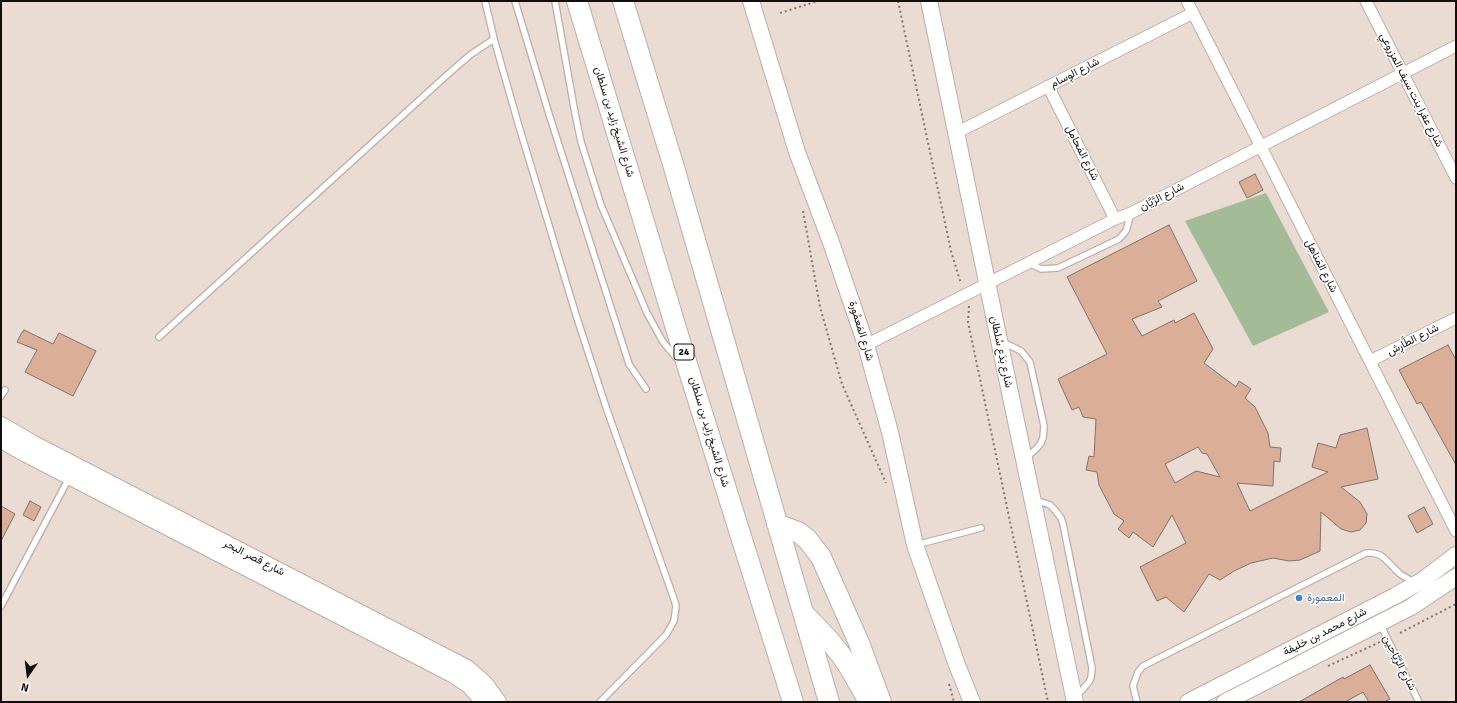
<!DOCTYPE html>
<meta charset="utf-8">
<style>
body{margin:0}
#map{position:relative;width:1457px;height:703px;overflow:hidden;background:#eadbd3;font-family:Signika,sans-serif}
canvas{display:block}
.frame{position:absolute;inset:0;border:2px solid #130e0b;pointer-events:none}
.north{position:absolute;left:8px;top:655px;width:40px;height:40px;-webkit-text-stroke:3px #fff;paint-order:stroke;rotate:194deg;font-size:11px;font-weight:700;line-height:16px;text-align:center;color:#130e0b}
.north::after{content:'';display:block;margin:auto;width:14px;height:18px;background:#130e0b;clip-path:polygon(50% 0,100% 100%,50% 72%,0 100%)}
</style>
<div id="map">
<canvas width="1457" height="703"></canvas>
<div class="frame"></div>
<div class="north">N</div>
</div>
<script>
const ctx = document.querySelector('canvas').getContext('2d');
ctx.lineJoin = 'round';
function fill(path, color) { ctx.fillStyle = color; ctx.fill(path, 'evenodd'); }
const poly = rows => new Path2D(rows.map(r => 'M' + r).join(''));
function trace(path, color, width, dash) { ctx.strokeStyle = color; ctx.lineWidth = width; ctx.lineCap = dash ? 'butt' : 'round'; ctx.setLineDash(dash || []); ctx.stroke(path); }
function drawText(font, color, halo, rows, align = 'center') {
  ctx.font = font + ' Signika,Vazirmatn,sans-serif'; ctx.lineWidth = 3; ctx.setLineDash([]); ctx.textBaseline = 'middle'; ctx.strokeStyle = halo; ctx.fillStyle = color; for (const [text, x, y, turn = 0] of rows) {
    ctx.save(); ctx.translate(x, y); ctx.rotate((+turn || 0) * Math.PI / 180); ctx.textAlign = isNaN(turn) ? turn : align; if (halo) ctx.strokeText(text, 0, 0); ctx.fillText(text, 0, 0); ctx.restore();
  }
}
fill(poly([
 [1266,193,1329,312,1253,346,1185,221]
]), '#a3bb97');
const building = poly([
 [1255,174,1263,190,1247,198,1239,182,1255,174],
 [1169,225,1197,281,1158,301,1162,307,1132,319,1142,336,1174,320,1175,323,1194,313,1213,349,1204,363,1236,387,1239,381,1251,389,1245,398,1255,407,1268,433,1270,447,1281,448,1280,462,1274,461,1273,486,1237,483,1250,511,1328,472,1312,467,1318,443,1336,448,1340,435,1367,428,1378,479,1341,487,1360,502,1367,514,1366,523,1360,530,1351,532,1341,529,1321,512,1320,551,1300,560,1289,561,1273,558,1251,563,1234,571,1220,580,1209,574,1184,612,1166,597,1157,601,1140,567,1186,543,1172,515,1153,547,1133,532,1129,538,1118,529,1124,521,1114,514,1099,485,1097,472,1086,470,1089,456,1094,457,1096,419,1083,417,1079,407,1072,410,1058,379,1107,354,1067,277,1169,225],
 [1198,447,1202,453,1207,454,1220,477,1196,471,1175,483,1165,464,1198,447],
 [24,330,53,344,59,333,96,351,73,396,25,372,37,350,17,342,22,332,23,332,24,330],
 [1448,345,1456,360,1456,465,1421,402,1417,404,1399,370,1448,345],
 [30,501,41,507,34,521,23,515,30,501],
 [1,506,15,514,1,541,1,506],
 [1424,507,1433,524,1417,533,1408,516,1424,507],
 [1370,665,1390,699,1384,702,1369,702,1363,692,1345,702,1299,702,1343,677,1344,679,1370,665]
]);
fill(building, '#dbae98');
trace(building, '#80726b', 1);
const lane = poly([
 [485,1,494,39,518,123,576,315,607,410,674,599,676,606,674,621,666,635,600,702],
 [515,1,549,114,629,364,646,389],
 [555,1,575,113,581,142,601,205,647,313,663,342,678,360],
 [1029,263,1041,269,1058,268,1119,239,1126,231,1131,213],
 [159,337,447,75,470,55,494,39],
 [1003,342,1021,351,1030,362,1044,426,1043,438,1041,443,1037,448,1026,458],
 [1,396,5,390],
 [1036,500,1050,505,1054,509,1061,518,1063,524,1092,668,1091,678,1089,682,1076,697],
 [916,545,981,528],
 [1,606,69,478],
 [1380,624,1419,702],
 [1137,702,1133,686,1138,672,1143,666,1360,556,1366,553,1373,553,1380,555,1385,559,1400,574,1415,583]
]);
const street = poly([
 [1187,1,1456,531],
 [1366,1,1456,178],
 [1048,86,1115,219],
 [956,133,1193,13],
 [866,345,1115,219,1131,213,1456,46],
 [1370,361,1456,318]
]);
const secondary = poly([
 [751,1,797,152,832,245,866,345,890,432,915,545,957,665,972,702],
 [929,1,999,340,1075,702],
 [1,425,32,443,467,668,485,684,498,702],
 [1,440,26,454,452,674,469,685,484,702],
 [1188,702,1395,596,1423,580,1456,555],
 [1225,702,1411,607,1456,577]
]);
const highway = poly([
 [577,1,689,371,793,702],
 [623,1,673,164,829,702],
 [777,524,798,532,807,539,821,557,859,643,881,702],
 [805,615,829,640,841,655,851,670,869,702]
]);
trace(lane, '#bcada6', 8);
trace(street, '#bcada6', 13);
trace(secondary, '#bcada6', 18);
trace(highway, '#bcada6', 22);
trace(poly([
 [898,1,951,251,961,284],
 [780,13,818,1],
 [803,211,820,307,842,384,886,483],
 [969,306,968,322,1048,702],
 [1400,633,1456,604],
 [1328,666,1380,642],
 [949,684,954,702]
]), '#817771', 2, [2, 3]);
trace(lane, '#fff', 5.5);
trace(street, '#fff', 11);
trace(secondary, '#fff', 16);
trace(highway, '#fff', 20);
for (const [x, y, r, color] of [
 [1299,598,4,"#3f7fe0"]
]) { const dot = new Path2D(); dot.arc(x, y, r, 0, 2 * Math.PI); ctx.fillStyle = color; ctx.fill(dot); trace(dot, '#fff', 1.5); }
for (const [x, y, w] of [
 [684,352,20]
]) { const box = new Path2D(); box.roundRect(x - w / 2, y - 8, w, 16, 3); ctx.fillStyle = '#fff'; ctx.fill(box); trace(box, '#130e0b', 1); }
drawText('bold 10px', '#130e0b', null, [
 ["24",684,352]
]);
drawText('11px', '#130e0b', '#fff', [
 ["شارع الوِسام",1075,73,-27],
 ["شارع عفرا بنت سيف المزروعي",1411,90,63],
 ["شارع الشيخ زايد بن سلطان",614,122,73],
 ["شارع المَحامِل",1082,153,63],
 ["شارع الرَّيَّان",1162,197,-27],
 ["شارع المَناهِل",1321,266,63],
 ["شارع المَعمُورة",861,331,73],
 ["شارع الطَّارِش",1413,340,-27],
 ["شارع بَدَع سُلطان",1001,352,78],
 ["شارع الشيخ زايد بن سلطان",709,432,73],
 ["شارع قصر البحر",254,558,27],
 ["شارع محمد بن خليفة",1325,632,-27],
 ["شارع الرَّيَّاحِين",1399,663,63]
]);
drawText('11px', '#366cbe', '#fff', [
 ["المعمورة",1307,598]
], 'left');
</script>
